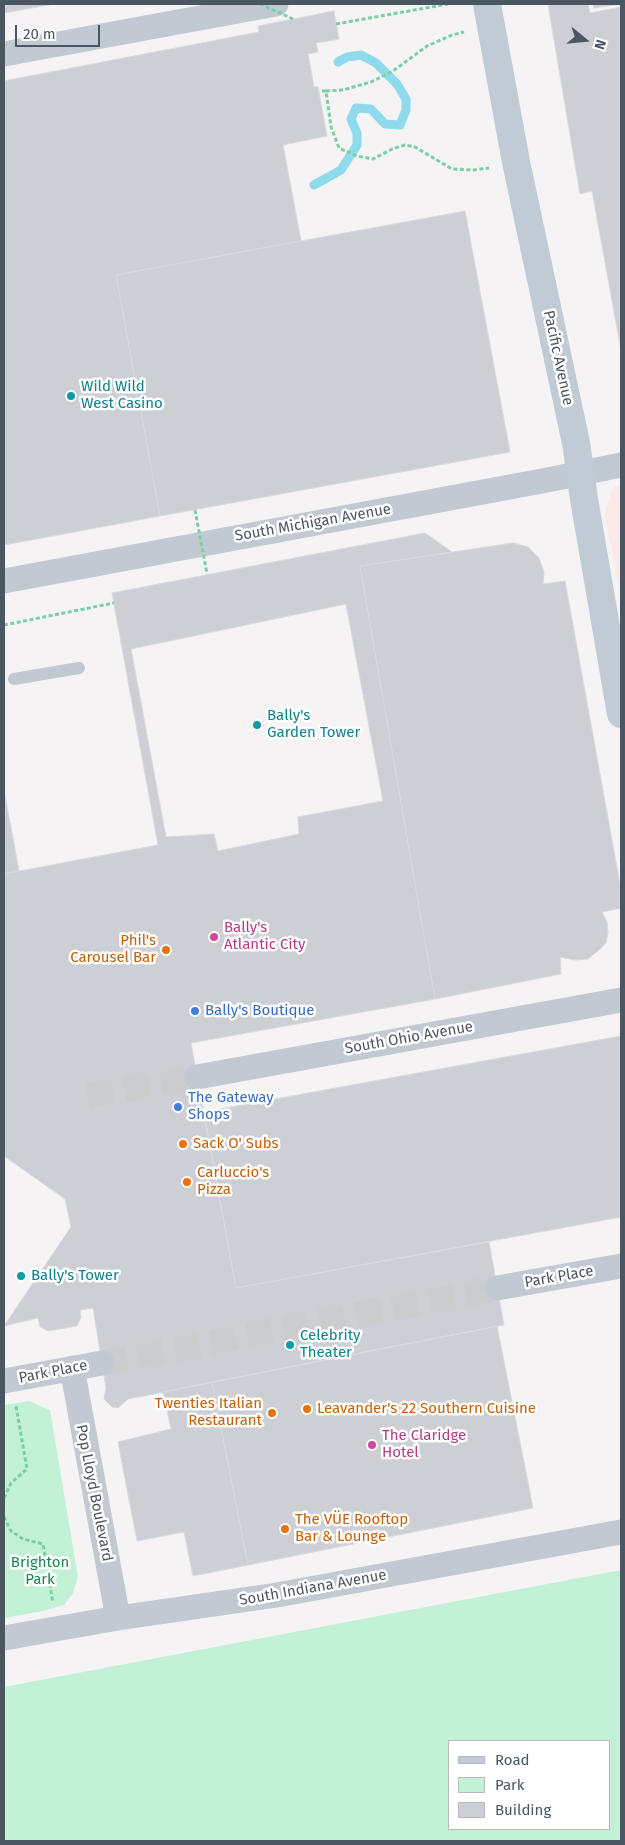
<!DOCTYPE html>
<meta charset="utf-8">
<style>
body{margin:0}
#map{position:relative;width:625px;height:1845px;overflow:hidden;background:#f5f3f3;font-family:"Fira Sans",sans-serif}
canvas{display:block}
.frame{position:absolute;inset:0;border:5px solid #4a5661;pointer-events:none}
.legend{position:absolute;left:448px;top:1740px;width:162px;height:90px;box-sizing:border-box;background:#fff;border:1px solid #b7bbc0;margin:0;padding:6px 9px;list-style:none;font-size:15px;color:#4a5661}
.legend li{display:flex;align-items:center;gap:10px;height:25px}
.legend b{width:25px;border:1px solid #b7bbc0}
.north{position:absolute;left:560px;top:15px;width:50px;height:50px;-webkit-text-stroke:4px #fff;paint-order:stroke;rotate:107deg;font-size:14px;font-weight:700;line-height:20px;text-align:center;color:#4a5661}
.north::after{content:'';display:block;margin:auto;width:18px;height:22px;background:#4a5661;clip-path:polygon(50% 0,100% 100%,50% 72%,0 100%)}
.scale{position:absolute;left:15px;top:25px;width:85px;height:22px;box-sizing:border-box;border:2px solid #4a5661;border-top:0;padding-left:6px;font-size:15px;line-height:18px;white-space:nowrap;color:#4a5661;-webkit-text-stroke:4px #fff;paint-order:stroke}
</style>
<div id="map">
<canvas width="625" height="1845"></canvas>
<div class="frame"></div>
<ul class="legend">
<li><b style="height:6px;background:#c1cbd6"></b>Road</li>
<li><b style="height:14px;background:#c3f1d5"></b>Park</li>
<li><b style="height:14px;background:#cdcfd5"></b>Building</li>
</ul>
<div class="north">N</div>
<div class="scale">20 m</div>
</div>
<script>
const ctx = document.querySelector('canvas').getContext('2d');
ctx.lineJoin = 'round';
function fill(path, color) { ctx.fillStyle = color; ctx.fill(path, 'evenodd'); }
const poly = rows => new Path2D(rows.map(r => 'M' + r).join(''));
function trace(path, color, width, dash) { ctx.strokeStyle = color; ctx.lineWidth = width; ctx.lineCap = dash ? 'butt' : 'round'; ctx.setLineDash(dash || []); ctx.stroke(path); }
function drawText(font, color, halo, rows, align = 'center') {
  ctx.font = font + ' "Fira Sans",sans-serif'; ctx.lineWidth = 5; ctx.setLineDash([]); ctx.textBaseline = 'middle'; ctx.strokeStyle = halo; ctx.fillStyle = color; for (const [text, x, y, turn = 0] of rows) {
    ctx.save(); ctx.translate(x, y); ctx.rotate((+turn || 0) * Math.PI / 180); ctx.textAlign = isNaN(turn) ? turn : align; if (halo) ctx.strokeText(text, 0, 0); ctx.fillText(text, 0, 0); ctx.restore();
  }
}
fill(poly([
 [621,483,621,596,605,516,608,501,612,490]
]), '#fce8e6');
fill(poly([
 [29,1401,50,1410,78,1577,73,1593,64,1605,43,1611,4,1618,4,1405],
 [621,1570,621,1841,4,1841,4,1687],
 [449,1741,609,1741,609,1829,449,1829]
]), '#c3f1d5');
trace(poly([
 [314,185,341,170,357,145,357,133,351,119,356,108,371,109,385,124,400,125,406,110,406,99,397,84,376,63,361,55,347,57,338,62]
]), '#90daee', 9);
const building = poly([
 [4,4,54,4,4,13,4,4],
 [548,4,588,4,590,13,621,7,621,350,592,191,580,194,548,4],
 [593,4,621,4,594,8,593,4],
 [334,11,339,39,316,43,318,52,308,54,314,87,318,87,327,136,283,145,301,241,116,275,160,516,4,545,4,81,259,32,258,26,334,11],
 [465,211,510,452,160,516,116,275,465,211],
 [425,533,452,552,360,566,435,999,191,1043,236,1288,489,1242,504,1325,128,1399,118,1408,112,1407,104,1399,106,1388,93,1308,80,1310,81,1317,77,1326,48,1331,40,1327,38,1318,4,1326,4,874,158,845,112,593,425,533],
 [513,543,528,547,539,558,544,572,543,584,565,581,621,890,621,908,602,912,607,922,608,932,606,943,599,950,588,959,575,960,560,957,561,974,435,999,360,566,513,543],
 [346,604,383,801,298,817,299,834,218,851,214,834,166,837,131,649,346,604],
 [4,790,19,871,4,874,4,790],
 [621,1036,621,1217,236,1288,204,1112,621,1036],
 [4,1156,65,1199,71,1227,4,1326,4,1156],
 [497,1326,533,1508,248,1565,212,1382,497,1326],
 [212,1382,248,1565,193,1576,184,1532,137,1541,118,1442,171,1429,163,1392,212,1382]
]);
fill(building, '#cdcfd5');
trace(building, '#d7d9de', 1);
trace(poly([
 [88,1096,197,1077],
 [102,1363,497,1288]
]), '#caccce', 25, [25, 12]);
trace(poly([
 [336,24,448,4],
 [322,91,326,91,331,127,339,148,357,156,373,159,392,149,405,145,415,147,452,169,474,170,489,168],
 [326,91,343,90,371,82,393,71,427,46,452,35,464,32],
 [4,625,114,603],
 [4,1498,11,1483,27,1469,16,1406],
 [4,1517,11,1531,23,1539,43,1544,53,1603]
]), '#7ad0a6', 3, [4, 2.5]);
trace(poly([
 [14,679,79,668]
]), '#c1cad2', 12);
trace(poly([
 [4,54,276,4],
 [4,581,542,481,621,465],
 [197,1077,621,1000],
 [497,1288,621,1266],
 [72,1368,118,1618],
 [4,1381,102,1363],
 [4,1638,118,1618,277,1595,621,1532]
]), '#c1cad2', 25);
trace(poly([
 [487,4,516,162,576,443,584,499,621,714]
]), '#c1cbd6', 28);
trace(poly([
 [260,4,293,19],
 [195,510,207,574]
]), '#7ad0a6', 3, [4, 2.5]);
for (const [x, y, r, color] of [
 [71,396,5,"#0f9aa8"],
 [257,725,5,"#0f9aa8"],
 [214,937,5,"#d1479c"],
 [166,950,5,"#e8710a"],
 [195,1011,5,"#3f7fe0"],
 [178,1107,5,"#3f7fe0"],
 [183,1144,5,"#e8710a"],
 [187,1182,5,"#e8710a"],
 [21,1276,5,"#0f9aa8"],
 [290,1345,5,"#0f9aa8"],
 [307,1409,5,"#e8710a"],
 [272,1413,5,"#e8710a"],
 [372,1445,5,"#d1479c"],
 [285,1529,5,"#e8710a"]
]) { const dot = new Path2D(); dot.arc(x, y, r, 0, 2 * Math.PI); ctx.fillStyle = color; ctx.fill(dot); trace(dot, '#fff', 2); }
drawText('15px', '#4a5661', '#fff', [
 ["Pacific Avenue",558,358,78],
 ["South Michigan Avenue",313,523,-10],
 ["South Ohio Avenue",409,1038,-10],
 ["Park Place",559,1277,-10],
 ["Park Place",53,1372,-11],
 ["Pop Lloyd Boulevard",94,1493,79],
 ["South Indiana Avenue",313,1588,-10]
]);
drawText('15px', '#0d838f', '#fff', [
 ["Wild Wild",81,387],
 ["West Casino",81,404],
 ["Bally's",267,716],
 ["Garden Tower",267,733],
 ["Bally's Tower",31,1276],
 ["Celebrity",300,1336],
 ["Theater",300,1353]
], 'left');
drawText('15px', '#b23c85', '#fff', [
 ["Bally's",224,928],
 ["Atlantic City",224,945],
 ["The Claridge",382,1436],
 ["Hotel",382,1453]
], 'left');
drawText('15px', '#c56008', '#fff', [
 ["Phil's",156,941,"right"],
 ["Carousel Bar",156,958,"right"],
 ["Sack O' Subs",193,1144],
 ["Carluccio's",197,1173],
 ["Pizza",197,1190],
 ["Twenties Italian",262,1404,"right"],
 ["Restaurant",262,1421,"right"],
 ["Leavander's 22 Southern Cuisine",317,1409],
 ["The VÜE Rooftop",295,1520],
 ["Bar & Lounge",295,1537]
], 'left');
drawText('15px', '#366cbe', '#fff', [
 ["Bally's Boutique",205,1011],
 ["The Gateway",188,1098],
 ["Shops",188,1115]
], 'left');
drawText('15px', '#17864f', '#fff', [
 ["Brighton",40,1563],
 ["Park",40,1580]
]);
</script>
